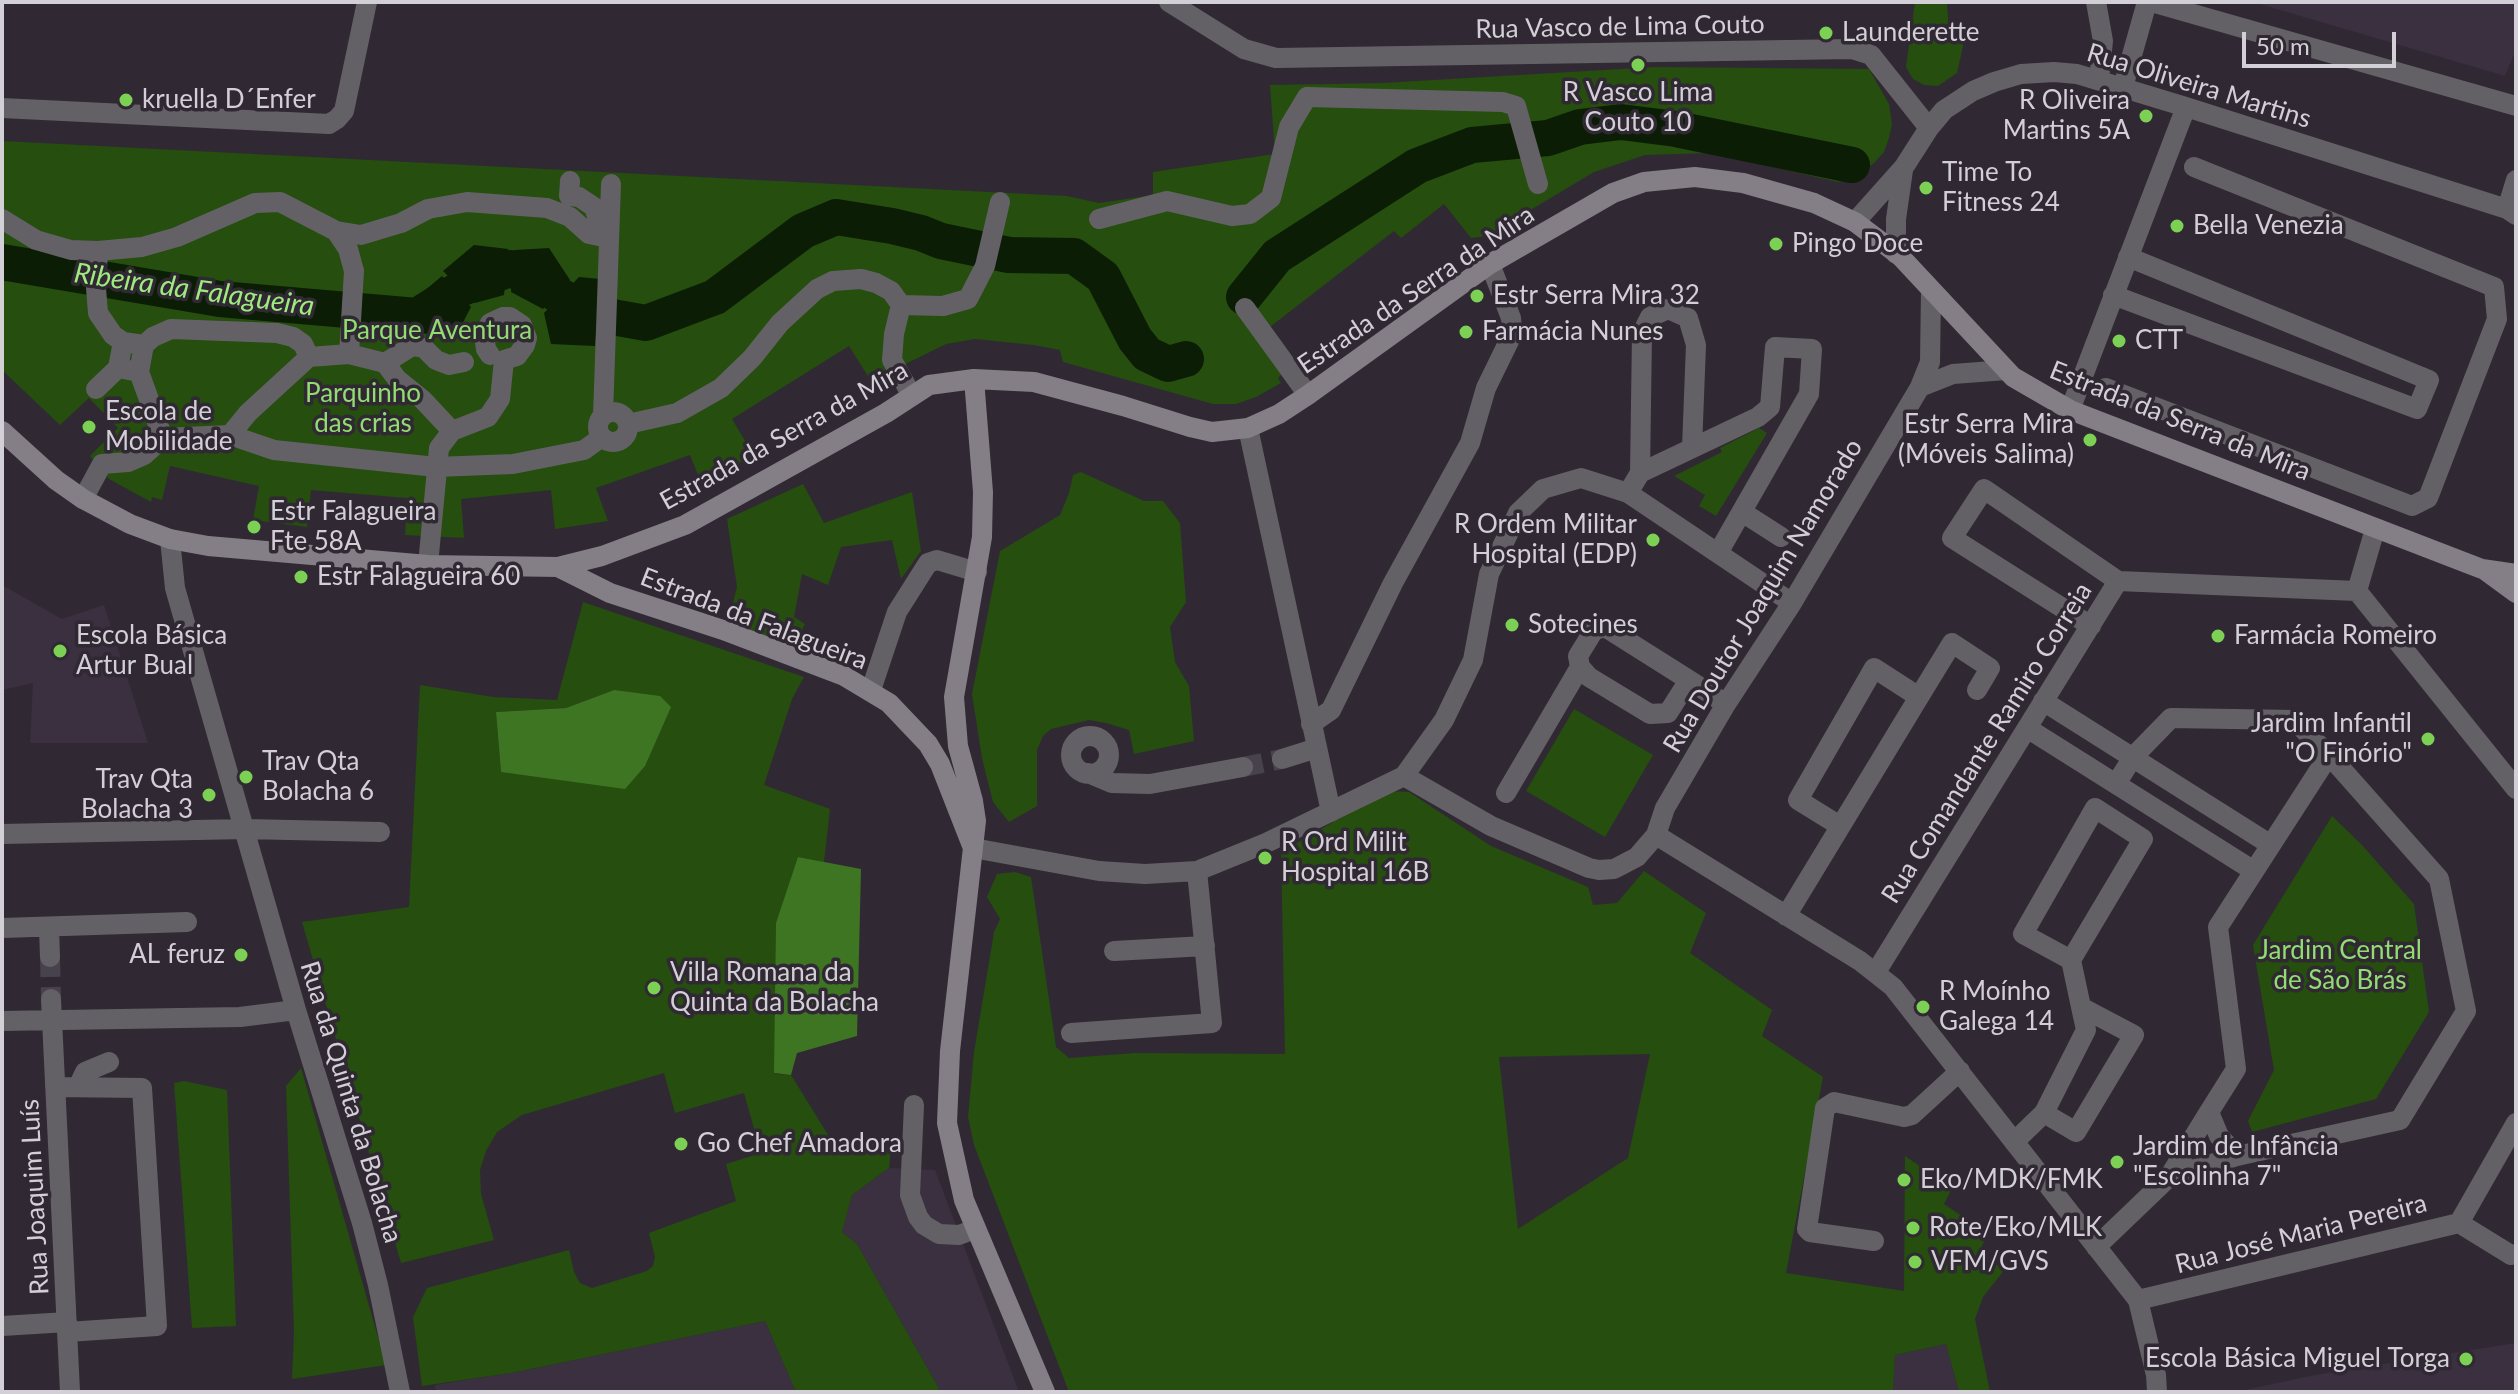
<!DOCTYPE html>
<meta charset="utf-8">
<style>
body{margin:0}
#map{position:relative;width:2518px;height:1394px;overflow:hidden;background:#302934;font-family:Lato,sans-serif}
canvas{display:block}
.frame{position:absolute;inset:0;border:4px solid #d3cfd6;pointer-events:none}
.scale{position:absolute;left:2242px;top:32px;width:154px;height:36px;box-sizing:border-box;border:4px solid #d3cfd6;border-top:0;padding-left:10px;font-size:24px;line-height:28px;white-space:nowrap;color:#d3cfd6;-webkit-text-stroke:6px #302934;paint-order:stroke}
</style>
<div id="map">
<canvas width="2518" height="1394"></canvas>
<div class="frame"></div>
<div class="scale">50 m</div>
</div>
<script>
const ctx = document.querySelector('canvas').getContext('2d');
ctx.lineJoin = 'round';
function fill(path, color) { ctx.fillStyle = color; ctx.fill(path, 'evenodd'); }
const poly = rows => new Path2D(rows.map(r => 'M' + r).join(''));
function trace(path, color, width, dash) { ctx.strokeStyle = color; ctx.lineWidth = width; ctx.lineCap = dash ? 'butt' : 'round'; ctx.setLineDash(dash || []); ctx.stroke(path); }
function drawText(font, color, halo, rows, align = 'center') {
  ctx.font = font + ' Lato,sans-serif'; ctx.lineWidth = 7; ctx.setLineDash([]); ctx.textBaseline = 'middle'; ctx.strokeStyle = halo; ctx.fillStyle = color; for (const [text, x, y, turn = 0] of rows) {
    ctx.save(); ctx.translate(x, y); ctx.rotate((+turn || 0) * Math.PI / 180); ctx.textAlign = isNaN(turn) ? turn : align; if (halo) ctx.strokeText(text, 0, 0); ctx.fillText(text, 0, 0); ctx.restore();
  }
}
fill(poly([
 [2253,2,2516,2,2516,49,2505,76],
 [2,585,62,619,104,605,148,743,30,743,33,683,2,690],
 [889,1168,935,1170,1019,1392,941,1392,857,1244,842,1232,852,1195],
 [765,1321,796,1392,436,1392,435,1385,511,1373],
 [2516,1343,2516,1392,2235,1392,2315,1375],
 [1946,1344,1959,1392,1893,1392,1895,1355]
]), '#3a3040');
fill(poly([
 [1915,2,1947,2,1949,35,1965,37,1957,73,1938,86,1924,85,1913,79,1906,67],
 [1655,67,1869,69,1889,104,1892,124,1889,138,1884,152,1874,163,1857,176,1838,182,1712,153,1645,155,1594,172,1487,236,1471,238,1444,204,1401,238,1394,231,1266,330,1291,364,1278,378,1281,383,1256,397,1236,404,1213,404,1063,362,1060,350,1034,345,975,339,946,344,871,381,849,346,732,419,753,454,703,487,690,455,596,488,608,521,555,529,551,490,461,499,464,538,405,535,407,498,311,490,307,527,253,520,259,486,170,466,162,500,152,497,151,502,109,479,90,456,118,428,89,398,60,425,2,370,2,141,1067,196,1099,203,1153,195,1153,172,1275,154,1270,85,1383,83],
 [1759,428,1767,433,1716,516,1699,506,1705,495,1674,476,1722,452,1720,448],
 [1081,472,1144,501,1163,501,1180,523,1186,602,1170,627,1175,662,1189,686,1194,741,1134,754,1129,730,1106,723,1089,720,1051,729,1043,736,1037,750,1037,806,1009,822,993,802,982,758,972,694,1000,551,1060,515,1069,493,1073,475],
 [803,484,824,523,912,492,921,551,901,579,892,540,841,547,828,585,802,574,794,617,805,624,795,644,727,625,737,587,727,519],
 [583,602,804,677,792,699,764,785,830,809,824,862,798,857,775,1074,791,1075,838,1151,884,1139,891,1149,889,1168,852,1195,842,1232,857,1244,941,1392,796,1392,765,1321,511,1373,422,1386,413,1317,427,1288,569,1250,574,1272,580,1283,592,1288,647,1271,653,1266,655,1257,649,1233,736,1201,726,1164,761,1153,744,1093,675,1113,664,1073,522,1115,497,1132,486,1151,480,1170,481,1194,494,1240,401,1263,302,922,409,907,420,685,493,697,557,700],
 [614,690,501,772,496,712,566,708],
 [1574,709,1653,755,1605,837,1526,791],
 [1387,791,1409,792,1491,846,1588,887,1593,905,1617,903,1644,871,1706,913,1690,953,1772,1010,1762,1036,1823,1077,1786,1273,1904,1291,1905,1156,1952,1188,1944,1204,1987,1233,1979,1254,2005,1269,1983,1297,1975,1319,1990,1392,1959,1392,1946,1344,1895,1355,1893,1392,1069,1392,974,1145,968,1117,974,1052,994,932,1000,919,987,897,997,874,1015,872,1031,877,1056,1047,1069,1058,1135,1053,1285,1054,1281,852],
 [1650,1054,1628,1158,1518,1229,1499,1057],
 [2332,816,2362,845,2414,904,2429,1012,2376,1099,2252,1132,2248,1121,2274,1070,2253,945],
 [301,1068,386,1365,292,1379,294,1332,286,1086],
 [184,1081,227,1090,236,1326,192,1328,174,1083]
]), '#254e0f');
fill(poly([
 [614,690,660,696,671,707,645,766,625,789,501,772,496,712,566,708],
 [798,857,861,869,857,1036,797,1053,791,1075,774,1073,776,923]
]), '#3e7523');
fill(poly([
 [474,245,508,249,504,295,475,303,443,271],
 [549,248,570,280,543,309,511,292,515,250],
 [442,276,471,307,456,336,416,333,417,297],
 [579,277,601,279,595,346,551,344,544,313],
 [370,298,410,299,408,334,367,333,360,324,363,302]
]), '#0b1d04');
trace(poly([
 [2,262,220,299,417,316,460,289,511,268,590,313,646,323,715,297,803,231,836,217,892,226,921,233,941,241,1009,255,1074,256,1103,277,1135,339,1147,354,1168,364,1186,359],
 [1244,297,1277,256,1417,166,1472,145,1548,138,1580,127,1621,122,1676,129,1852,165]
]), '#0b1d04', 36);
trace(poly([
 [1243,767,1282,759],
 [50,957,51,999]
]), '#48424c', 20, [20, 10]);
trace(poly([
 [1169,2,1244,49,1276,58,1852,49,1871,55,1929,128],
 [2096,2,2103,41,2099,80],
 [2151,2,2516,106],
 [2123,87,2147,2],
 [2,108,329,124,337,119,344,111,367,2],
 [2507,209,2516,180],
 [2,219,36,240,71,250,98,251,142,247,177,237,255,203,280,202,336,231,361,235,401,223,428,209,467,202,547,208,570,217,589,234,599,236,601,229,594,207,579,197,569,196,570,181],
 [1099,219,1167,201,1232,216,1250,214,1271,198,1289,127,1307,97,1503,102,1516,106,1538,184],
 [1855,222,1904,167,1929,128,1944,110,1973,91,1994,82,2021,74,2054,72,2077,74,2186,107,2507,209,2516,215],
 [336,231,348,249,354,271,349,354],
 [98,251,96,288,98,313,113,335,123,342],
 [1896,254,1896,219,1903,170],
 [2113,295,2417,409,2429,380,2128,257],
 [901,305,894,334,892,360,912,396],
 [1245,308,1308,395],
 [144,345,153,337,171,329,277,333,293,337,303,344,309,357,349,354,385,363,412,346,424,348,436,360,449,365,464,362],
 [385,363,397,379,423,400,452,431],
 [1920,387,1953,374,2006,370],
 [2106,388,2412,506,2428,498,2497,319,2494,287,2194,167],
 [96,389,118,368,123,342,144,345,139,372,118,368],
 [2070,410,2186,107],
 '598 427a15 15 0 1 1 30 0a15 15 0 1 1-30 0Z',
 [603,416,611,184],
 [628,424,677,413,721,388,752,358,780,323,817,289,833,281,861,279,876,283,891,291,901,305,943,306,968,299,985,266,1000,202],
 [1248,428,1331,812],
 [230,435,248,413,309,357],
 [163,438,230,435,274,450,436,467,513,464,584,450,602,437],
 [1640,473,1642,333,1650,317,1668,309,1688,318,1696,345,1692,448],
 [1628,493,1640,473,1758,417,1770,407,1775,347,1812,349,1809,394,1718,553],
 [83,499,102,464,128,462,144,455,163,438,139,372],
 [1742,512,1781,537],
 [170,539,175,588,296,1010,362,1223,378,1285,400,1392],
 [428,565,439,448,452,431,488,417,500,399,504,360,517,356,525,345,527,338,522,325,510,317,503,317,490,323,484,335,486,349,490,355],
 [2357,591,2516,789],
 [2357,591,2375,529],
 [2091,626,1952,538,1984,489,2118,581],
 [1689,680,1668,713,1650,714,1589,677,1580,667,1578,656,1594,630,1605,627,1689,680,1726,704],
 [871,690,897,612,928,563,937,560,977,572],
 [1919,697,1952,643,1990,668,1977,690],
 [2043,701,2271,845],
 [1311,724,1331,710,1393,583,1470,443,1486,388,1509,341,1512,329,1511,318,1490,264],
 [2027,728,2254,871],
 '1071 755a19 19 0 1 1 38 0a19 19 0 1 1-38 0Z',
 [1282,759,1317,748],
 [1088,773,1112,783,1150,784,1243,767],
 [1404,776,1491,826,1589,868,1599,870,1614,869,1637,857,1656,835,1665,808,1726,704,1792,603,1920,387,1930,362,1931,290],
 [1506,793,1580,667],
 [2,834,245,829,380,832],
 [1656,835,1860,961,1893,987,2138,1300,2156,1375,2157,1392],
 [973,848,1099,871,1145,874,1197,871,1266,843,1404,776,1444,720,1473,660,1489,574,1518,513,1543,489,1581,478,1628,493,1792,603],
 [1786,916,1919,697,1874,668,1798,800,1840,826],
 [2,928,187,922],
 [49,928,50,957],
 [1114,951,1205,946],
 [2071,960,2023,934,2095,808,2143,839,2071,960,2081,1007],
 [1876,972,2118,581,2357,591],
 [51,999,70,1392],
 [2,1021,240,1017,296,1010],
 [1071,1033,1212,1023,1197,871],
 [55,1087,142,1088,157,1326,67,1332],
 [78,1087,85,1072,109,1062],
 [914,1105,910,1195,918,1217,924,1225,939,1234,959,1235,975,1229],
 [2014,1142,2044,1113,2086,1030,2081,1007,2134,1035,2076,1132,2044,1113],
 [2237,1156,2219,1136,2209,1112,2236,1069,2218,927,2329,755],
 [2169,1177,2209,1112],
 [2459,1223,2511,1255,2516,1254],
 [1874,1241,1810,1232,1807,1229,1825,1108,1834,1102,1904,1117,1912,1115,1960,1071],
 [2096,1247,2169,1177,2237,1156,2400,1120,2466,1011,2439,879,2329,755,2294,720,2171,718,2133,757,2116,784],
 [2138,1300,2459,1223,2516,1123],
 [2,1326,67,1322]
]), '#646166', 20);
trace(poly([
 [974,379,983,492,982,537,954,697,958,746,973,801,976,821,950,1051,947,1123,964,1200,1045,1392],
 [2,431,56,480,83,499,130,524,170,539,208,546,428,565,558,567,610,593,723,630,844,676,889,703,928,744,940,764,973,848],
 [558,567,602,556,685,525,886,413,929,385,974,379,1034,382,1123,406,1190,427,1212,432,1248,428,1279,414,1308,395,1490,264,1613,193,1644,182,1695,177,1743,183,1814,203,1855,222,1900,256,2013,377,2070,410,2482,569,2516,574],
 [2486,571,2516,593]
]), '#847e87', 20);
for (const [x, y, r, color] of [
 [1826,33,8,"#7cd155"],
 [1638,65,8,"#7cd155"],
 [126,100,8,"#7cd155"],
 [2146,116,8,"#7cd155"],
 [1926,188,8,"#7cd155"],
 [2177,226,8,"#7cd155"],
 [1776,244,8,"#7cd155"],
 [1477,296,8,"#7cd155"],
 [1466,332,8,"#7cd155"],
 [2119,341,8,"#7cd155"],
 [89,427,8,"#7cd155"],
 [2090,440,8,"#7cd155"],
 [254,527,8,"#7cd155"],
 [1653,540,8,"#7cd155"],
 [301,577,8,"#7cd155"],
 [1512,625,8,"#7cd155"],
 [2218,636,8,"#7cd155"],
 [60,651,8,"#7cd155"],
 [2428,739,8,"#7cd155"],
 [246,777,8,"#7cd155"],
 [209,795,8,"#7cd155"],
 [1265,858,8,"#7cd155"],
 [241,955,8,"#7cd155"],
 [654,988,8,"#7cd155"],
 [1923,1007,8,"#7cd155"],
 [681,1144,8,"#7cd155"],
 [2117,1162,8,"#7cd155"],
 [1904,1180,8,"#7cd155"],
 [1913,1228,8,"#7cd155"],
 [1915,1262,8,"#7cd155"],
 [2466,1359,8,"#7cd155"]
]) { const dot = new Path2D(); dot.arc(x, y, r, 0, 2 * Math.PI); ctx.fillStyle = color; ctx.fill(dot); trace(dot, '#302934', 3); }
drawText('26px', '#d3cfd6', '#302934', [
 ["Rua Vasco de Lima Couto",1620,27,-1],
 ["Rua Oliveira Martins",2199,86,17],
 ["Estrada da Serra da Mira",1416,290,-34],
 ["Estrada da Serra da Mira",2180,421,22],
 ["Estrada da Serra da Mira",784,436,-29],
 ["Rua Doutor Joaquim Namorado",1763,596,-59],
 ["Estrada da Falagueira",754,619,21],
 ["Rua Comandante Ramiro Correia",1987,743,-58],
 ["Rua da Quinta da Bolacha",351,1102,73],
 ["Rua Joaquim Luís",35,1197,-93],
 ["Rua José Maria Pereira",2301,1234,-14]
]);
drawText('26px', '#d3cfd6', '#302934', [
 ["Launderette",1842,33],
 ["R Vasco Lima",1638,93,"center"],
 ["Couto 10",1638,123,"center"],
 ["kruella D´Enfer",142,100],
 ["R Oliveira",2130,101,"right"],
 ["Martins 5A",2130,131,"right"],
 ["Time To",1942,173],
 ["Fitness 24",1942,203],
 ["Bella Venezia",2193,226],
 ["Pingo Doce",1792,244],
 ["Estr Serra Mira 32",1493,296],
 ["Farmácia Nunes",1482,332],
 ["CTT",2135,341],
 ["Escola de",105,412],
 ["Mobilidade",105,442],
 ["Estr Serra Mira",2074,425,"right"],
 ["(Móveis Salima)",2074,455,"right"],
 ["Estr Falagueira",270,512],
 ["Fte 58A",270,542],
 ["R Ordem Militar",1637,525,"right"],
 ["Hospital (EDP)",1637,555,"right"],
 ["Estr Falagueira 60",317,577],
 ["Sotecines",1528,625],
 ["Escola Básica",76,636],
 ["Artur Bual",76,666],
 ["Farmácia Romeiro",2234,636],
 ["Jardim Infantil",2412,724,"right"],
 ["\"O Finório\"",2412,754,"right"],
 ["Trav Qta",262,762],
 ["Bolacha 6",262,792],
 ["Trav Qta",193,780,"right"],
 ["Bolacha 3",193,810,"right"],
 ["R Ord Milit",1281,843],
 ["Hospital 16B",1281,873],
 ["AL feruz",225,955,"right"],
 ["Villa Romana da",670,973],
 ["Quinta da Bolacha",670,1003],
 ["R Moínho",1939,992],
 ["Galega 14",1939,1022],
 ["Go Chef Amadora",697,1144],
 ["Jardim de Infância",2133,1147],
 ["\"Escolinha 7\"",2133,1177],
 ["Eko/MDK/FMK",1920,1180],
 ["Rote/Eko/MLK",1929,1228],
 ["VFM/GVS",1931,1262],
 ["Escola Básica Miguel Torga",2450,1359,"right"]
], 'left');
drawText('26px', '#92dc72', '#302934', [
 ["Parque Aventura",437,331],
 ["Parquinho",363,394],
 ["das crias",363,424],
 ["Jardim Central",2340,951],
 ["de São Brás",2340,981]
]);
drawText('italic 28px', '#9fea7f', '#302934', [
 ["Ribeira da Falagueira",194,290,8]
]);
</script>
